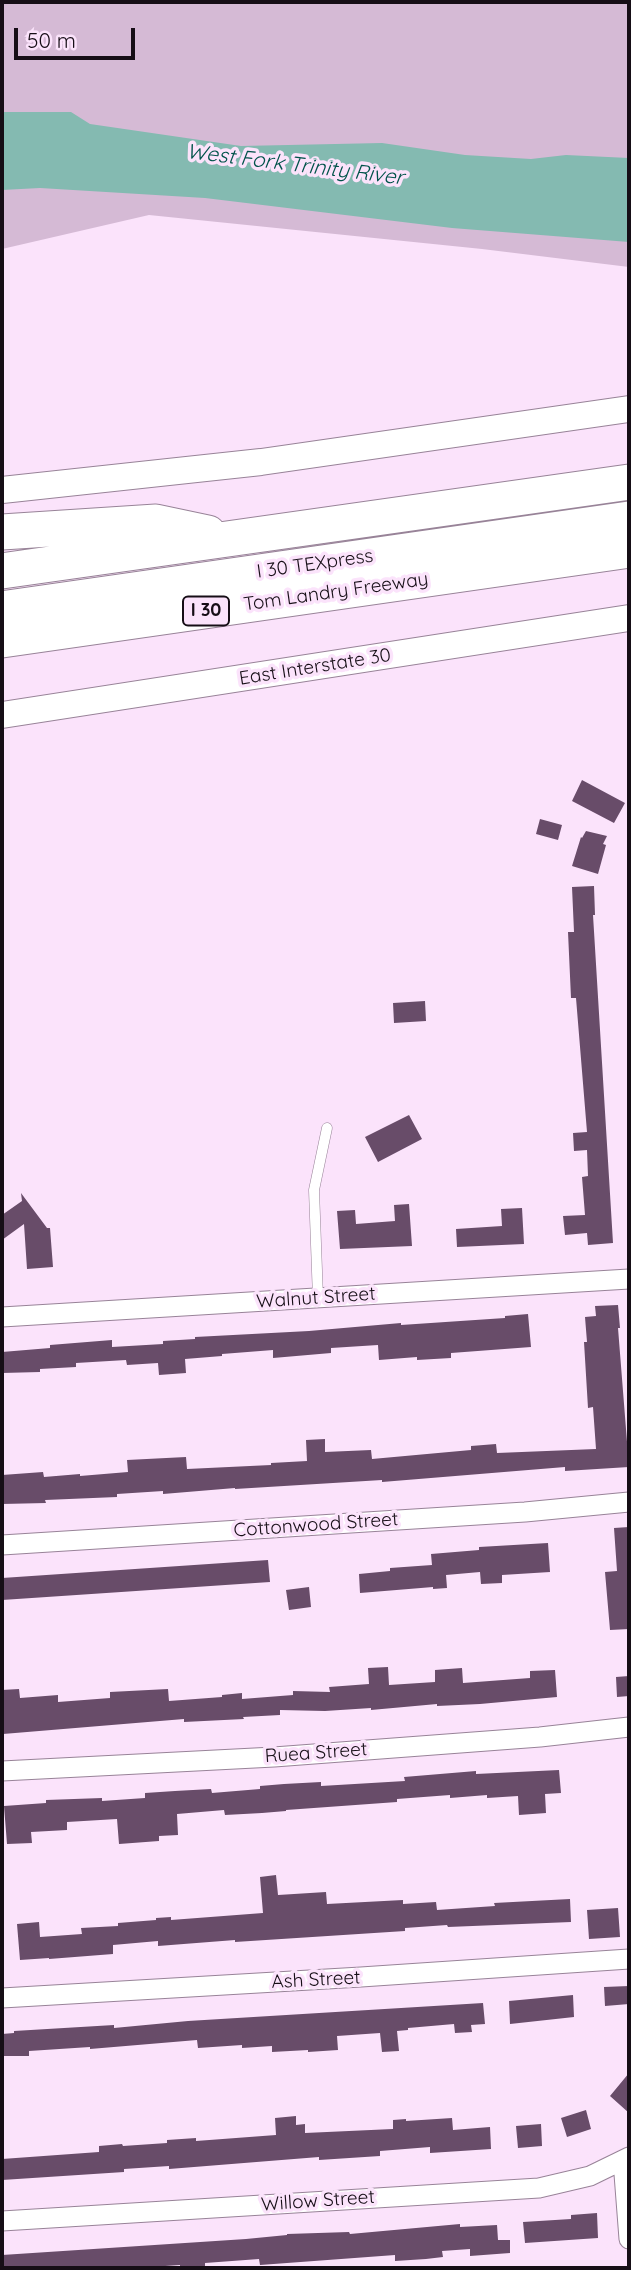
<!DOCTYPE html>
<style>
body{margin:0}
#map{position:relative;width:631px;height:2270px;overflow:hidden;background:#fbe3fb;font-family:Quicksand,sans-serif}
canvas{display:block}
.frame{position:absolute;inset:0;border:4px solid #160e16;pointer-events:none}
.scale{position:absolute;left:14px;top:28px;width:121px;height:32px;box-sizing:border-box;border:4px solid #160e16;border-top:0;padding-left:9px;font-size:21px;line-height:24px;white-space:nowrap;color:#160e16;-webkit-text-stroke:5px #fbe3fb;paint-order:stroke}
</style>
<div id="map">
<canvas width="631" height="2270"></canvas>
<div class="frame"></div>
<div class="scale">50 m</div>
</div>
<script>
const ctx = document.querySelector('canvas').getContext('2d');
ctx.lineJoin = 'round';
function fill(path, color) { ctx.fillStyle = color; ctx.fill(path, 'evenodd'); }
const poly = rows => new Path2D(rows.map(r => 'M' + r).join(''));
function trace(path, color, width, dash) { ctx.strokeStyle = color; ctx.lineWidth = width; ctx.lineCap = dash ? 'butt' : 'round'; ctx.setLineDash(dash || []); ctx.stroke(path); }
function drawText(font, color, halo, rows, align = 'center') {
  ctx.font = font + ' Quicksand,sans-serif'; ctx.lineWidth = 7; ctx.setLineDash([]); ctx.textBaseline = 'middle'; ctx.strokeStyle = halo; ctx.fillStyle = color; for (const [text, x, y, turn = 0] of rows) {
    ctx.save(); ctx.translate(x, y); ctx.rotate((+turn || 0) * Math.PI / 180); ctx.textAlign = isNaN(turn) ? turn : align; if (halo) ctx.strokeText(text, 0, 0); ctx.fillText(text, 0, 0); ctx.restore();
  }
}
fill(poly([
 [2,2,629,2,629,267,482,249,149,215,2,249]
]), '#d5bad5');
fill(poly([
 [2,112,71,112,90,124,241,146,382,143,465,155,531,159,566,155,629,158,629,242,452,228,205,198,40,188,2,190]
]), '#84bab1');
fill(poly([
 [582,780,625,803,614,823,572,801],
 [540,819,562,825,558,840,536,834],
 [586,831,607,836,603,844,606,845,598,874,572,866,581,837,582,838],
 [594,886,595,915,593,915,613,1243,588,1245,587,1233,565,1235,563,1216,585,1215,582,1177,588,1176,587,1150,574,1151,573,1133,587,1132,576,998,571,998,568,932,574,932,572,887],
 [425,1001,426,1021,394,1023,393,1003],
 [409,1115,422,1139,378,1162,365,1137],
 [21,1193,47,1228,50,1228,53,1267,27,1269,24,1224,2,1240,2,1215,22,1201],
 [409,1204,412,1246,340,1249,337,1211,355,1210,356,1224,395,1221,394,1205],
 [522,1208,524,1244,457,1247,456,1229,502,1226,501,1209],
 [618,1305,620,1328,618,1328,629,1467,565,1471,565,1467,382,1482,382,1480,235,1489,235,1488,163,1494,163,1491,117,1494,117,1497,45,1500,46,1503,2,1504,2,1475,43,1472,44,1477,80,1474,80,1476,128,1472,127,1460,186,1457,187,1469,271,1465,271,1463,307,1461,306,1440,325,1439,325,1452,371,1450,372,1459,471,1450,471,1446,496,1444,497,1453,596,1449,593,1407,588,1408,584,1342,587,1342,585,1317,596,1316,595,1306],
 [528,1314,531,1347,451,1353,451,1358,417,1360,417,1357,379,1360,378,1345,331,1348,331,1353,273,1358,273,1350,222,1354,222,1356,185,1359,186,1373,159,1375,158,1363,127,1365,126,1360,76,1363,76,1367,40,1369,40,1372,2,1373,2,1352,50,1348,50,1345,112,1340,112,1347,163,1344,163,1341,195,1339,195,1337,309,1331,401,1323,401,1325,505,1318,505,1316],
 [629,1527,629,1629,610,1630,605,1572,617,1571,614,1528],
 [548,1543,550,1572,502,1575,502,1583,481,1584,480,1572,446,1575,447,1588,433,1589,433,1587,360,1593,359,1574,390,1571,390,1568,432,1565,431,1554,479,1550,479,1547],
 [268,1560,270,1582,2,1600,2,1578],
 [309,1587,311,1607,289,1610,286,1590],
 [388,1667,389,1685,435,1682,435,1670,462,1668,463,1683,530,1678,530,1671,555,1670,557,1697,480,1704,437,1706,437,1704,371,1710,371,1708,325,1711,280,1710,280,1715,243,1717,244,1719,184,1722,184,1719,3,1734,2,1690,19,1689,20,1698,58,1695,58,1702,110,1698,110,1692,168,1689,169,1701,222,1697,222,1695,242,1693,242,1699,293,1695,293,1691,330,1692,329,1687,369,1684,368,1668],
 [629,1676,629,1696,617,1697,616,1677],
 [559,1770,561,1793,545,1794,546,1813,519,1815,518,1796,487,1798,487,1795,450,1798,450,1795,397,1799,397,1802,286,1810,286,1811,262,1813,225,1815,224,1810,177,1814,178,1835,159,1836,159,1841,119,1844,117,1819,67,1822,67,1830,31,1832,32,1843,7,1844,4,1806,46,1803,46,1800,102,1798,102,1801,145,1798,145,1793,175,1791,211,1789,212,1793,260,1789,260,1786,284,1784,321,1782,321,1786,405,1781,404,1777,476,1771,476,1774],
 [276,1875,278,1895,326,1892,327,1904,403,1900,403,1904,436,1902,437,1910,495,1906,494,1903,570,1899,571,1922,448,1927,447,1925,405,1928,405,1931,235,1942,235,1940,158,1946,158,1941,113,1945,113,1954,49,1959,49,1958,20,1960,17,1924,39,1922,40,1937,82,1934,81,1928,118,1926,118,1923,156,1920,156,1918,171,1917,171,1920,263,1913,260,1877],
 [618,1908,620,1937,589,1939,587,1910],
 [629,1986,629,2004,605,2006,604,1987],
 [573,1995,574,2017,510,2024,509,2001],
 [483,2003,485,2024,471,2025,472,2032,455,2033,454,2024,408,2028,408,2030,397,2031,399,2051,382,2052,380,2033,337,2036,338,2050,308,2052,308,2050,272,2052,272,2046,242,2048,242,2045,198,2048,197,2040,90,2049,90,2047,29,2051,29,2056,2,2056,2,2034,14,2033,14,2031,114,2025,114,2028,188,2021],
 [629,2073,629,2113,610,2096],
 [586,2110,591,2129,567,2137,561,2118],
 [296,2116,296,2125,305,2124,305,2133,393,2129,393,2120,406,2119,406,2121,452,2118,453,2130,490,2127,491,2149,430,2153,430,2147,380,2151,380,2156,319,2160,319,2157,169,2169,169,2166,124,2169,124,2172,2,2180,2,2159,99,2152,99,2146,122,2144,123,2146,167,2143,167,2140,196,2138,196,2141,276,2135,275,2118],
 [541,2124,542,2146,518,2148,516,2126],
 [597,2213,598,2238,525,2243,523,2222,571,2219,571,2215],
 [460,2224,460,2227,497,2225,498,2240,510,2240,510,2253,470,2256,470,2249,442,2251,443,2257,426,2259,395,2261,395,2255,260,2265,259,2259,205,2263,205,2268,180,2268,180,2265,136,2268,2,2268,2,2255,246,2239,287,2235,287,2234,349,2232,350,2234]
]), '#684c69');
const service = poly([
 [318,1298,314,1190,327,1128]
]);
const minor = poly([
 [2,1317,629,1279],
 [2,1545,525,1512,629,1502],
 [2,1771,274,1757,540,1737,629,1727],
 [2,1998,361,1977,629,1959],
 [623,2161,629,2239],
 [2,2221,539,2188,590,2176,629,2157]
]);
const secondary = poly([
 [2,490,261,462,629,409],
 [2,715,629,618]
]);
const motorway = poly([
 [2,532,156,522,208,533],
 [2,571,629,482],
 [2,609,629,519],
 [2,640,629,550]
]);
trace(service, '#988398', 11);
trace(minor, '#988398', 21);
trace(secondary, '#988398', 28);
trace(motorway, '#988398', 37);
trace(service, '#fff', 10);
trace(minor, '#fff', 19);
trace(secondary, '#fff', 26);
trace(motorway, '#fff', 35);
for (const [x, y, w] of [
 [206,611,46]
]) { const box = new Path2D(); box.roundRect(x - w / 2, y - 14.5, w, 29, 5); ctx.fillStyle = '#fbe3fb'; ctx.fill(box); trace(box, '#160e16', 2); }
drawText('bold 18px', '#160e16', null, [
 ["I 30",206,611]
]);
drawText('19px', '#160e16', '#fbe3fb', [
 ["I 30 TEXpress",315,564,-8],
 ["Tom Landry Freeway",336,592,-8],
 ["East Interstate 30",315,667,-9],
 ["Walnut Street",316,1298,-4],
 ["Cottonwood Street",316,1525,-4],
 ["Ruea Street",316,1753,-4],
 ["Ash Street",316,1980,-3],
 ["Willow Street",318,2201,-4]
]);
drawText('italic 21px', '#00534a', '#fbe3fb', [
 ["West Fork Trinity River",295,165,7]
]);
</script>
